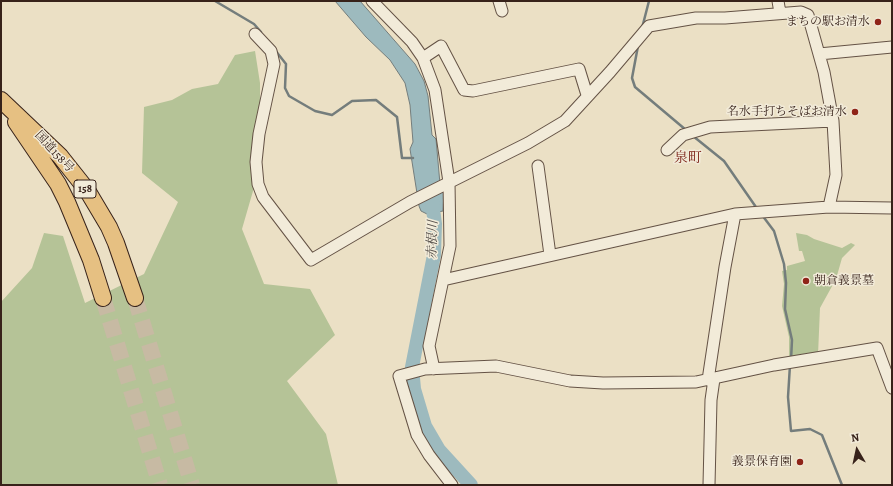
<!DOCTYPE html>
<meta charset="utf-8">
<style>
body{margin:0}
#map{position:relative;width:893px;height:486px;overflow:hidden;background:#ebe0c5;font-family:Alegreya,serif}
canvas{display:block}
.frame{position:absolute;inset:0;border:2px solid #37221a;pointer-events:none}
.north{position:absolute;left:837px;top:430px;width:40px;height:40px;-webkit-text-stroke:3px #f2ebd9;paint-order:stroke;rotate:351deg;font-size:11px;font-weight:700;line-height:16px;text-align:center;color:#37221a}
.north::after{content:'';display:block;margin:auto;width:14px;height:18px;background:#37221a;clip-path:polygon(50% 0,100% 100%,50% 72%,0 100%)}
</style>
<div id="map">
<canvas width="893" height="486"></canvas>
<div class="frame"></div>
<div class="north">N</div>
</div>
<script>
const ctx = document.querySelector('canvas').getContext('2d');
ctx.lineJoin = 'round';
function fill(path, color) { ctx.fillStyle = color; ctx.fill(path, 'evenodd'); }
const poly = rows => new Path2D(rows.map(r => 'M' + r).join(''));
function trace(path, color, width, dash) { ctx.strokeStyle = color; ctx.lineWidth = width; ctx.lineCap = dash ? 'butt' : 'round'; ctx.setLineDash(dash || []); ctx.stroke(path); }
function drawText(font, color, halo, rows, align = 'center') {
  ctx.font = font + ' Alegreya,"Noto Serif JP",serif'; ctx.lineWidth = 3; ctx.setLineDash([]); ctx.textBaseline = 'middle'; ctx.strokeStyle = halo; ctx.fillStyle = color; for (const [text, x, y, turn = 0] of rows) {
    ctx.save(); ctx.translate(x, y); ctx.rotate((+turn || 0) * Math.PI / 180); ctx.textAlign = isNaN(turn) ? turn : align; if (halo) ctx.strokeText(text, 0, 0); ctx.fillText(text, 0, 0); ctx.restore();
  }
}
fill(poly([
 [255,51,260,83,260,120,253,191,242,229,264,284,310,289,335,335,287,381,326,434,338,485,1,485,1,302,32,268,44,233,63,236,85,303,144,274,178,202,142,173,144,107,172,100,192,89,218,84,235,55],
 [796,233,807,235,814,239,842,248,851,243,855,245,842,258,836,279,820,308,818,355,789,360,789,337,782,306,784,284,782,271,787,270,787,266,805,261,802,251,799,251]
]), '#b5c397');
const water = poly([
 [335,1,360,1,415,64,424,81,428,96,432,135,436,139,440,184,444,192,443,211,427,214,421,211,419,206,410,149,413,142,410,105,405,83,390,60,366,37,335,1]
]);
fill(water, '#9dbabe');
trace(water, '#747d7c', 1);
trace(poly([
 [215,1,254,24,261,32],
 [642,28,649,1],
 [638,46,632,78,635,87,686,130],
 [275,50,286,64,285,88,289,96,315,111,332,115,352,101,376,100,397,117,402,158,413,158],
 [693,136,724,161,758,210],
 [762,215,774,231,784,264,786,283,785,309,792,340,791,360],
 [790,365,788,397,791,431,810,429,822,435,842,485]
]), '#747d7c', 2.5);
trace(poly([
 [431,194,435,224,434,255,412,367,414,389,425,426,439,450,471,485]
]), '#9dbabe', 14);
trace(poly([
 [103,298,160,485],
 [135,298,192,485]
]), '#c7baa3', 16, [16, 8]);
const minor = poly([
 [372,1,412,42,423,58,435,90,449,182,450,246,429,346,434,369],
 [499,1,502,11],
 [778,1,780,13],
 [255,34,271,51,274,64,259,134,256,162,258,184,263,197,311,260,410,202,528,143,565,121,610,72,649,26,696,18,725,18,801,12,808,15,824,72,833,121,836,175,829,207],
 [819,54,892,47],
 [423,58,441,46,464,90,473,91,579,69,587,95],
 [667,150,683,135,710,127,833,121],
 [538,166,550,255],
 [443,280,735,214,829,207,892,208],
 [708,380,725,267,735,214],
 [452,485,429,455,417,435,399,376,425,369,496,366,570,381,603,383,696,382,774,365,877,348,892,388],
 [709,485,711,400,714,379]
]);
const highway = poly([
 [1,100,60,156,87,190,109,227,116,243,135,298],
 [16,122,58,184,67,202,91,260,103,298]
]);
trace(minor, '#645245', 13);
trace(highway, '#37221a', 18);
trace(minor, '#f2ebd9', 11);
trace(highway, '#e6c082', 16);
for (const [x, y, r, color] of [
 [878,22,4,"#8f2418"],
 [855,112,4,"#8f2418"],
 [806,281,4,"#8f2418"],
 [800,462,4,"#8f2418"]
]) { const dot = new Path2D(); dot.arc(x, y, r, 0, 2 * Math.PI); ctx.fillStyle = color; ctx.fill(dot); trace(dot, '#f2ebd9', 1.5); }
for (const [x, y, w] of [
 [85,189,22]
]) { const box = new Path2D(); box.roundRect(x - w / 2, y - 9, w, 18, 3); ctx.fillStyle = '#f2ebd9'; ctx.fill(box); trace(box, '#37221a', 1); }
drawText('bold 11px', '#37221a', null, [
 ["158",85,189]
]);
drawText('12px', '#37221a', '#f2ebd9', [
 ["まちの駅お清水",870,22],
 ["名水手打ちそばお清水",847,112],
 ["朝倉義景墓",814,281,"left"],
 ["義景保育園",792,462]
], 'right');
drawText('12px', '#37221a', '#f2ebd9', [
 ["国道158号",54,152,47]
]);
drawText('italic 13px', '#56504b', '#f2ebd9', [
 ["赤根川",433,240,-88]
]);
drawText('14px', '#7a1f14', '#f2ebd9', [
 ["泉町",688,159]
]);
</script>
